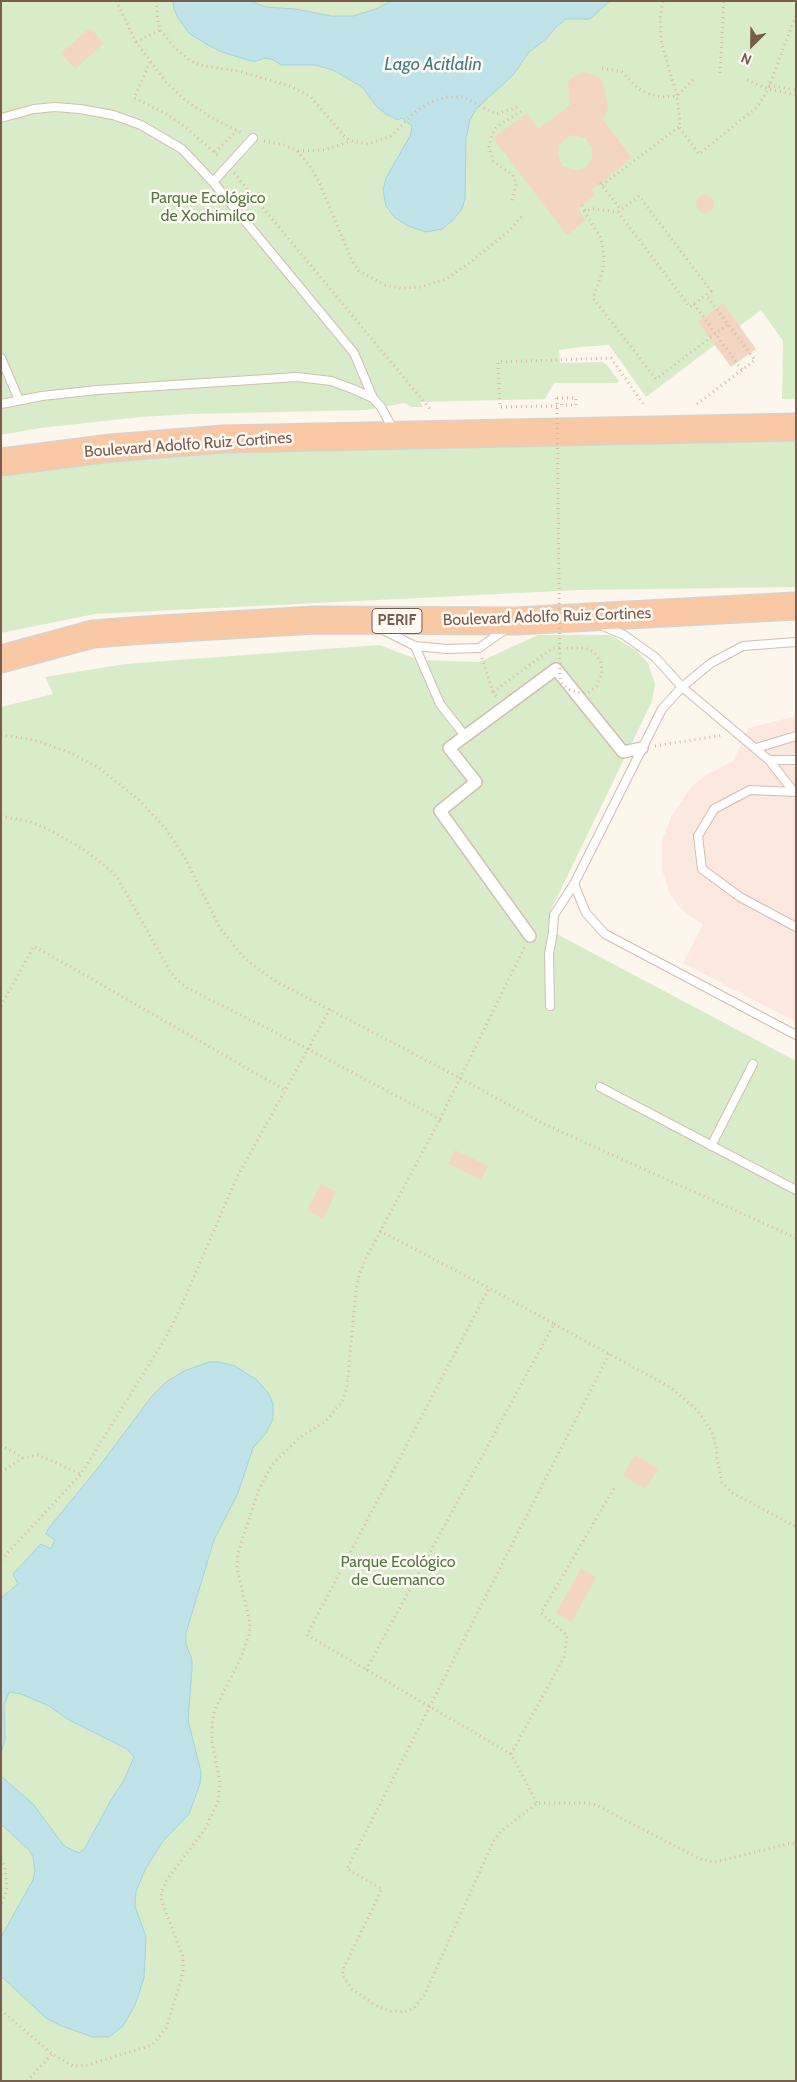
<!DOCTYPE html>
<meta charset="utf-8">
<style>
body{margin:0}
#map{position:relative;width:797px;height:2082px;overflow:hidden;background:#fdf6ec;font-family:Cabin,sans-serif}
canvas{display:block}
.frame{position:absolute;inset:0;border:2px solid #7a5c4d;pointer-events:none}
.north{position:absolute;left:727px;top:20px;width:50px;height:50px;-webkit-text-stroke:4px #fffaf3;paint-order:stroke;rotate:203deg;font-size:14px;font-weight:700;line-height:20px;text-align:center;color:#7a5c4d}
.north::after{content:'';display:block;margin:auto;width:18px;height:22px;background:#7a5c4d;clip-path:polygon(50% 0,100% 100%,50% 72%,0 100%)}
</style>
<div id="map">
<canvas width="797" height="2082"></canvas>
<div class="frame"></div>
<div class="north">N</div>
</div>
<script>
const ctx = document.querySelector('canvas').getContext('2d');
ctx.lineJoin = 'round';
function fill(path, color) { ctx.fillStyle = color; ctx.fill(path, 'evenodd'); }
const poly = rows => new Path2D(rows.map(r => 'M' + r).join(''));
function trace(path, color, width, dash) { ctx.strokeStyle = color; ctx.lineWidth = width; ctx.lineCap = dash ? 'butt' : 'round'; ctx.setLineDash(dash || []); ctx.stroke(path); }
function drawText(font, color, halo, rows, align = 'center') {
  ctx.font = font + ' Cabin,sans-serif'; ctx.lineWidth = 5; ctx.setLineDash([]); ctx.textBaseline = 'middle'; ctx.strokeStyle = halo; ctx.fillStyle = color; for (const [text, x, y, turn = 0] of rows) {
    ctx.save(); ctx.translate(x, y); ctx.rotate((+turn || 0) * Math.PI / 180); ctx.textAlign = isNaN(turn) ? turn : align; if (halo) ctx.strokeText(text, 0, 0); ctx.fillText(text, 0, 0); ctx.restore();
  }
}
fill(poly([
 [796,716,796,1022,683,963,703,925,681,909,670,895,662,869,662,841,672,815,691,787,706,775,733,761,749,728]
]), '#fde8e0');
fill(poly([
 [1,1,796,1,796,399,782,399,783,341,761,310,646,397,609,345,580,347,559,350,560,363,602,362,606,364,619,381,617,383,554,383,545,399,420,402,423,407,411,407,405,403,366,410,191,414,141,417,40,428,1,435],
 [796,432,796,587,579,590,95,614,1,633,1,468,231,448],
 [538,635,611,635,637,651,648,663,655,684,652,701,643,720,549,914,553,932,796,1061,796,2081,1,2081,1,707,53,694,45,677,125,664,379,645,419,660,479,662]
]), '#d8ecc9');
const water = poly([
 [173,1,250,1,266,7,296,9,331,16,353,16,376,9,391,1,610,1,590,19,566,19,557,26,546,39,529,52,513,75,476,109,470,120,466,138,465,199,462,209,453,220,442,229,426,232,408,226,394,217,386,206,383,190,386,178,410,136,412,126,402,118,398,120,386,114,376,106,362,87,333,70,315,65,281,65,272,59,264,58,257,61,251,61,222,52,206,44,189,33,178,18,174,9,173,1],
 [209,1362,219,1362,235,1366,257,1380,269,1394,273,1404,273,1419,266,1433,253,1448,238,1493,214,1540,186,1633,186,1644,192,1660,192,1669,188,1720,201,1772,200,1784,189,1814,163,1841,146,1868,136,1891,135,1906,146,1937,144,1978,135,2005,123,2026,109,2037,93,2037,59,2025,46,2018,1,1976,1,1937,33,1880,35,1871,33,1857,30,1851,1,1824,1,1776,33,1804,64,1846,79,1853,85,1848,111,1800,124,1780,134,1757,127,1749,69,1720,49,1706,21,1694,9,1692,4,1705,5,1739,1,1754,1,1598,18,1584,13,1574,41,1544,51,1549,55,1540,46,1534,48,1529,98,1468,152,1396,166,1382,184,1371,209,1362]
]);
fill(water, '#bfe3e8');
trace(water, '#a5d3da', 1);
fill(poly([
 [90,28,104,43,75,69,61,53],
 [583,72,598,76,603,82,608,108,603,120,632,158,591,190,595,195,578,209,586,220,567,235,493,138,527,113,538,129,570,105,568,84,570,79],
 [573,135,585,138,592,147,592,159,585,168,579,170,574,170,563,166,558,156,559,145,568,137],
 '696 204a9 9 0 1 1 18 0a9 9 0 1 1-18 0Z',
 [723,303,756,349,731,367,698,322],
 [455,1150,488,1166,481,1180,448,1164],
 [321,1184,336,1192,323,1219,307,1210],
 [635,1455,658,1469,645,1489,623,1475],
 [581,1569,596,1577,572,1622,556,1613]
]), '#f3d5c3');
const service = poly([
 [1,118,34,109,55,107,80,109,113,115,141,125,182,149,213,182,354,353,373,398,381,407,394,431],
 [213,182,253,138],
 [1,358,19,400],
 [1,404,42,396,97,390,297,377,331,381,353,389,373,398],
 [603,626,624,635,655,657,682,687,769,760,794,792],
 [383,630,415,646,447,649,479,648,506,629],
 [415,646,440,704,465,736],
 [756,748,796,736],
 [769,760,796,760],
 [796,792,750,790,714,809,698,836,702,869,740,897,796,927],
 [574,884,586,913,605,934,796,1035],
 [550,1006,549,954,553,932,554,915,574,884,662,709,682,687,711,663,743,646,796,642],
 [600,1087,796,1190],
 [711,1146,753,1064]
]);
const pedestrian = poly([
 [530,936,440,811,476,782,449,748,556,669,623,752,642,748]
]);
const trunk = poly([
 [1,462,111,448,223,439,796,427],
 [1,659,93,634,145,630,315,620,516,621,796,606]
]);
trace(service, '#d1beb0', 10);
trace(pedestrian, '#d1beb0', 14);
trace(trunk, '#dad1cd', 29);
trace(poly([
 [116,1,136,42,166,82,185,100,210,117,244,134],
 [156,1,158,22,160,30,177,50,191,61,204,66,238,71,290,86,311,97,344,136,351,141,368,144,391,136,416,111,430,102,446,97,463,97,496,114,521,106],
 [136,42,160,30],
 [150,62,134,98,165,113,184,126,220,157],
 [602,68,622,72,639,89,649,94,661,97,677,96,661,41,660,18,663,1],
 [720,73,724,1],
 [693,80,677,96,680,122,679,127,699,154,757,107,761,101,768,89,796,15],
 [747,80,768,89,796,95],
 [769,85,796,90],
 [264,141,284,145,297,151,310,166,319,182,352,261,359,271,385,285,401,288,421,287,446,279,468,264,510,230,522,216],
 [298,151,325,150,351,141],
 [215,152,237,131],
 [234,173,430,409],
 [600,183,621,210],
 [602,185,679,127],
 [512,200,516,186,515,179,513,175,493,161,489,147,492,134,496,128,502,123,524,110],
 [582,205,585,211,594,209,618,212,690,307,711,291,639,196,618,212],
 [584,211,601,238,604,256,603,270,593,298,656,379,728,324],
 [694,304,742,370],
 [557,398,576,398,576,405,562,405,562,401],
 [697,404,755,360,706,295],
 [557,406,500,407,498,362,611,358,644,405],
 [482,658,493,692,498,698],
 [493,692,553,648,563,648],
 [1,735,35,740,71,753,99,768,139,800,166,829,185,858,220,928,245,959,277,982,460,1078,544,1124,796,1238],
 [655,746,723,735],
 [1,816,31,822,50,830,86,851,111,871,118,879,170,971,177,980,187,988,308,1049,237,1177,181,1307,166,1337,81,1474,1,1560],
 [1,1006,34,946,285,1090],
 [330,1009,308,1049,440,1119,525,946],
 [380,1231,489,1288],
 [554,1324,670,1387,697,1410,712,1432,716,1446,717,1459,722,1482,731,1492,796,1527],
 [609,1354,347,1869,382,1889,344,1967,342,1975,352,1989,375,2005,391,2011,405,2012,414,2008,425,1994,493,1842,501,1831,537,1803,588,1803,596,1805,702,1860,715,1862,788,1844,796,1843],
 [1,1445,23,1458,38,1455,81,1474],
 [1,1472,23,1458],
 [366,1670,554,1324,489,1288,307,1635,511,1754,537,1803],
 [511,1754,564,1657,567,1635,541,1613,616,1485],
 [1,1859,5,1868,7,1888,1,1906],
 [1,2010,52,2054,73,2066,87,2065,152,2045,166,2028,179,1987,183,1971,183,1957,161,1899,162,1891,166,1881,205,1829,218,1801,220,1782,212,1742,212,1724,215,1709,240,1660,249,1635,250,1623,237,1568,238,1554,243,1537,259,1489,272,1465,299,1438,326,1421,342,1402,347,1387,356,1290,359,1276,364,1262,440,1119],
 [27,2081,52,2054]
]), '#d9b8a5', 3, [1, 4]);
trace(service, '#fff', 8);
trace(pedestrian, '#fff', 11);
trace(trunk, '#f9c8a4', 26);
trace(poly([
 [557,398,560,677,563,685,570,690,580,693,589,692,597,686,602,674,601,662,594,652,585,648,563,648]
]), '#d9b8a5', 3, [1, 4]);
for (const [x, y, w] of [
 [397,621,50]
]) { const box = new Path2D(); box.roundRect(x - w / 2, y - 12.5, w, 25, 4); ctx.fillStyle = '#fffaf3'; ctx.fill(box); trace(box, '#7a5c4d', 1); }
drawText('bold 15px', '#7a5c4d', null, [
 ["PERIF",397,621]
]);
drawText('16px', '#537a41', '#fffaf3', [
 ["Parque Ecológico",208,198],
 ["de Xochimilco",208,216],
 ["Parque Ecológico",398,1562],
 ["de Cuemanco",398,1580]
]);
drawText('16px', '#7a5c4d', '#fffaf3', [
 ["Boulevard Adolfo Ruiz Cortines",188,445,-4],
 ["Boulevard Adolfo Ruiz Cortines",547,617,-2]
]);
drawText('italic 18px', '#437c86', '#fffaf3', [
 ["Lago Acitlalin",433,65]
]);
</script>
